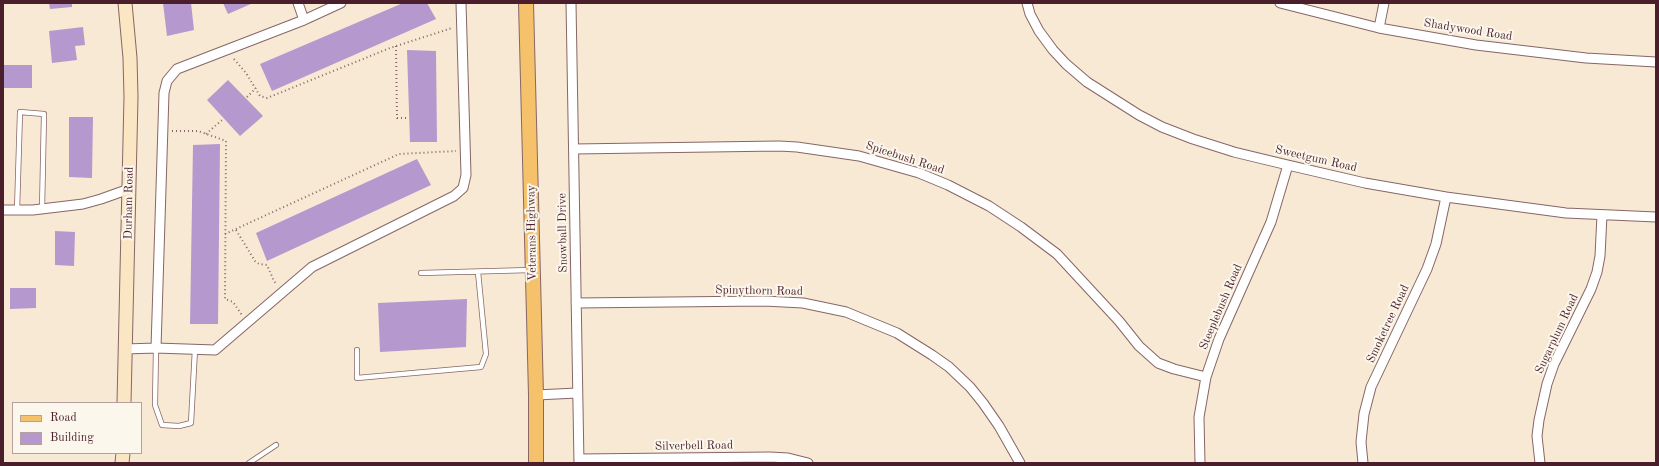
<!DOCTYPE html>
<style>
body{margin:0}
#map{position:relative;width:1659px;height:466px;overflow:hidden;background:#f7e9d4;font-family:"Old Standard TT",serif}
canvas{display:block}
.frame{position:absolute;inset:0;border:4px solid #4a1f2b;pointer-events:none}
.legend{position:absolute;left:12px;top:402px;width:130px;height:52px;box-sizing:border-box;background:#fbf7ec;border:1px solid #b4a19f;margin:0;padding:5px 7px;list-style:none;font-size:12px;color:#4a1f2b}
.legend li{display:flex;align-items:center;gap:8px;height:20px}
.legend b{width:20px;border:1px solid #b4a19f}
</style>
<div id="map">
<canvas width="1659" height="466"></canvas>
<div class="frame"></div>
<ul class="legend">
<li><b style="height:5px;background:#f5c16b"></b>Road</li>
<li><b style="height:11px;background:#b598ce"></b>Building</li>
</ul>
</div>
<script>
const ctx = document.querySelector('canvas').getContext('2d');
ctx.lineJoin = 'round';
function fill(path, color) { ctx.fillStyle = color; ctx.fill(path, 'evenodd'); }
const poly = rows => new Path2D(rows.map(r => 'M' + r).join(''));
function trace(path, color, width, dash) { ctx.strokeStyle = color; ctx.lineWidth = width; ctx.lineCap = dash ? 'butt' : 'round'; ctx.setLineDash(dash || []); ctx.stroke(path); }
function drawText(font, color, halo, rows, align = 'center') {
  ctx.font = font + ' "Old Standard TT",serif'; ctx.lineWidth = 4; ctx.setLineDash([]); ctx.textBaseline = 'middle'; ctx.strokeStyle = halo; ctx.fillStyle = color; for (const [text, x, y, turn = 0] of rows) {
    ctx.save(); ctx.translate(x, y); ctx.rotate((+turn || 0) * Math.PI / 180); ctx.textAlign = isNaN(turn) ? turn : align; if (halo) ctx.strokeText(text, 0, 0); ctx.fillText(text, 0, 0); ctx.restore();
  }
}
fill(poly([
 [49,3,72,3,72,7,50,9],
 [163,3,191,3,194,30,167,36],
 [223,3,253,3,228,14],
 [403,3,427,3,436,19,272,91,260,64],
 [83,27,85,45,75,46,77,60,52,63,49,31],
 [407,50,436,51,437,142,410,142],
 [3,65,32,65,32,88,3,88],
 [228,80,263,116,240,136,207,100],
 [69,117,93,117,92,178,69,177],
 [220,144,218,324,190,324,193,145],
 [417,159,431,185,267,261,256,233],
 [55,231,75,232,74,266,55,265],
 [10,288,36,288,36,308,10,309],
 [467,299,466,347,380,352,378,303]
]), '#b598ce');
const lane = poly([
 [17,211,20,112,44,114,42,210],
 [421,273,531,270],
 [156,348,155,405,162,425,179,426,191,423,195,349],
 [357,350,357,378,481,367,486,354,478,272],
 [249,463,276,445]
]);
const street = poly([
 [298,3,304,20],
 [571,3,579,463],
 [1027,3,1030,14,1039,31,1053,50,1066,64,1087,82,1139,115,1162,127,1193,139,1234,152,1288,165,1365,183,1446,197,1566,213,1656,217],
 [1280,3,1379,28,1476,45,1586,58,1656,62],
 [1379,28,1384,3],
 [574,149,779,146,797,147,859,156,919,173,948,185,989,206,1021,227,1057,254,1119,321,1139,346,1158,363,1174,369,1206,377],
 [3,210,33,210,83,204,101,199,129,189],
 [576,303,764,301,803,303,846,312,897,333,932,355,949,367,970,387,983,403,999,426,1020,463],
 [156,348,164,93,167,81,177,69,304,20,341,3],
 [125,349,156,348,215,350,312,267,454,196,463,188,466,175,461,3],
 [536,395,577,393],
 [579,459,770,457,788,458,808,463],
 [1200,463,1199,417,1206,377,1219,339,1271,222,1288,165],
 [1363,463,1361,442,1364,414,1371,387,1427,269,1436,244,1446,197],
 [1540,463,1537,436,1539,420,1547,384,1554,364,1591,289,1597,272,1600,256,1602,215]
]);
const secondary = poly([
 [124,403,131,97,130,58,125,3],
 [122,463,123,453]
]);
const primary = poly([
 [526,3,536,395,536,463]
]);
trace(lane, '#876666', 6);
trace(street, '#876666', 11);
trace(secondary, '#876666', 15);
trace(primary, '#876666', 16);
trace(poly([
 [396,46,397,118,407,118],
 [234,59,246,73,260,96,267,98,390,48,452,28],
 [247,97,256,88],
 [172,131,198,131,226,141,225,299,233,302,242,315],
 [206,134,222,120],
 [236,230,255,261,259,264,267,265,274,281,277,285],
 [225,234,399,154,456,151]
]), '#876666', 2, [1, 3]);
trace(lane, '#fff', 4.5);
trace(street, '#fff', 9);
trace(secondary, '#fbe6c4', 13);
trace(primary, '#f5c16b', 14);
drawText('12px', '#4a1f2b', '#fbf7ec', [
 ["Shadywood Road",1468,30,9],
 ["Spicebush Road",905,158,18],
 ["Sweetgum Road",1316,159,13],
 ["Durham Road",129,203,-89],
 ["Veterans Highway",532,233,-91],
 ["Snowball Drive",563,233,-91],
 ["Spinythorn Road",759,291,1],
 ["Steeplebush Road",1221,307,-67],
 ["Smoketree Road",1388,324,-65],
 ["Sugarplum Road",1557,334,-65],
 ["Silverbell Road",694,446,-1]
]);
</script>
